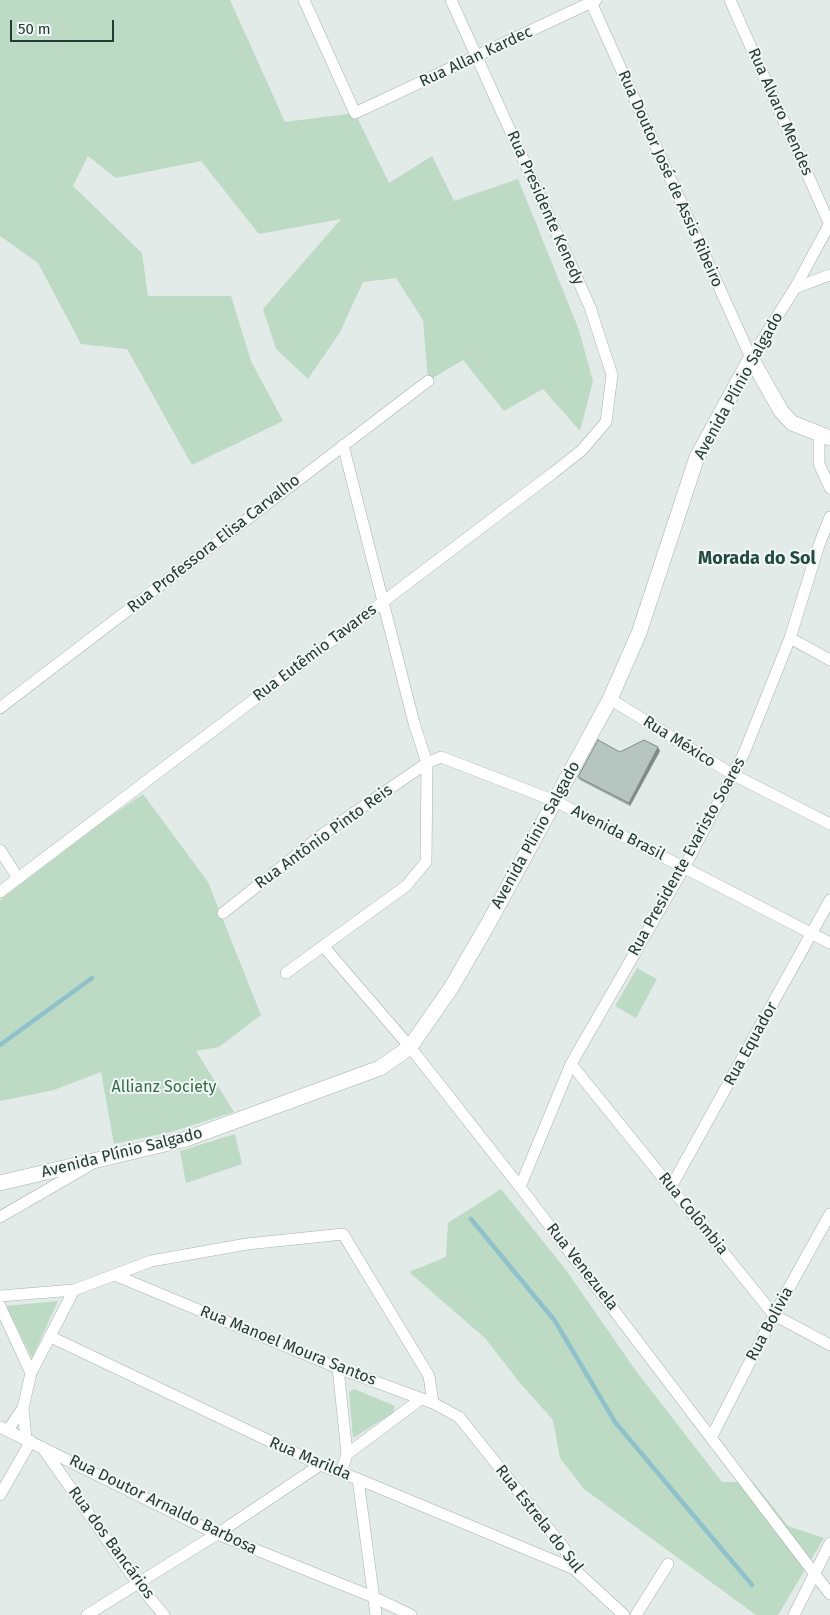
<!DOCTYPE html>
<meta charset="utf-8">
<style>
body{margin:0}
#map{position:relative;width:830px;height:1615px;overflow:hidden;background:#e2ebe7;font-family:"Fira Sans",sans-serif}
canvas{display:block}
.scale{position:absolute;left:10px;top:20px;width:104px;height:22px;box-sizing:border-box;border:2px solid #243a34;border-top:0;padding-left:6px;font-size:15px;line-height:18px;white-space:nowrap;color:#243a34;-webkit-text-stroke:4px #f2f7f5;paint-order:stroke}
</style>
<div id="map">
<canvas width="830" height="1615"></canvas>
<div class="scale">50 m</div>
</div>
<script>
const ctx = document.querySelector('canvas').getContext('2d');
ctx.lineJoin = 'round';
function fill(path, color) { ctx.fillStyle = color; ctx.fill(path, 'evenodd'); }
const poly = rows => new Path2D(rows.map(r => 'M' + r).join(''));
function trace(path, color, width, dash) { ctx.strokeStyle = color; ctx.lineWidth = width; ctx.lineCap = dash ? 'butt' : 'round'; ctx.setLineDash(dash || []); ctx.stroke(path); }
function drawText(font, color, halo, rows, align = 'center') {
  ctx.font = font + ' "Fira Sans",sans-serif'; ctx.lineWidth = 4; ctx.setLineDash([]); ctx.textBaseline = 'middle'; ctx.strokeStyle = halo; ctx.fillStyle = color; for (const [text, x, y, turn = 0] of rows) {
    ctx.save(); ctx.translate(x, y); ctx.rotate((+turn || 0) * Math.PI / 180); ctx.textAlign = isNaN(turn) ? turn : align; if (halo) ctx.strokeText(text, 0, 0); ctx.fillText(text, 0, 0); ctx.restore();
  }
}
fill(poly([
 [0,0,230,0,285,122,355,113,389,183,432,156,454,201,518,179,579,330,593,381,580,431,543,389,504,411,463,360,428,381,423,320,396,278,363,282,340,332,308,379,276,349,263,309,341,219,259,234,201,161,116,178,88,156,73,186,142,253,148,296,231,296,251,361,283,421,192,465,127,349,81,344,38,263,0,236],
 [143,794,208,882,261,1015,219,1047,196,1051,234,1112,171,1132,114,1144,101,1072,54,1090,0,1101,0,900,105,820],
 [637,968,657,979,636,1018,615,1006],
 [235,1134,242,1164,186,1183,180,1151],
 [501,1189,566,1270,636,1371,722,1482,753,1482,788,1526,824,1538,778,1615,756,1615,584,1489,560,1458,553,1420,520,1383,485,1338,409,1272,446,1257,448,1223],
 [58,1301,32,1358,6,1306],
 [354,1389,395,1406,393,1413,353,1438,349,1392]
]), '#bddac4');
trace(poly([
 [0,1045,92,978],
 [471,1219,555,1321,615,1422,752,1585]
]), '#8fc1cb', 4.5);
const minor = poly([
 [304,0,355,113,596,0],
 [590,0,751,358],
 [730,0,830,225],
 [795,288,830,275],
 [751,358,795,288,830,223],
 [819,435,819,464,830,488],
 [790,638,830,660],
 [610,699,732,774,830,824],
 [0,708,428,381],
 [0,850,18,878],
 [0,892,553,473,582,450,606,422,612,375,590,307,451,0],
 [223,913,323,834,427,763,441,757,555,801,830,943],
 [324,947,410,1047,520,1187,830,1594],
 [286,973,406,886,426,862,427,763,414,723,343,445],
 [571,1064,774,1315,830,1345],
 [520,1187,571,1064,685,866,744,753,790,638,819,545,830,517],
 [671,1187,830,900],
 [0,1217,90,1165],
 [117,1276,338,1368,433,1403,459,1417,564,1548,574,1569,624,1615],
 [0,1296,74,1290,151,1261,247,1244,343,1234,429,1376,433,1403],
 [0,1306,31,1373],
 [51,1337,320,1465,358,1479,574,1569],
 [338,1368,347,1454,341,1473],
 [0,1427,217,1534,373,1597,411,1615],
 [8,1430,23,1408],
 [712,1436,774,1315,830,1214],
 [26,1439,23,1408,31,1373,74,1290],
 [42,1447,138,1584,164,1615],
 [347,1454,421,1399],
 [358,1479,376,1615],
 [0,1495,31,1441],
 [87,1615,217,1534,320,1465],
 [636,1615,668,1564],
 [794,1615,830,1543]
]);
const tertiary = poly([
 [751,358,781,411,792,423,830,438],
 [0,1183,186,1139,380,1068,410,1047,451,988,488,924,610,699,639,633,697,457,751,358]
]);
trace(minor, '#a5b2ae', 12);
trace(tertiary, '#a5b2ae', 16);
trace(minor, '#fff', 11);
trace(tertiary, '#fff', 15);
fill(poly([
 [660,751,630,806,580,780,578,777,620,752]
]), '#9da9a5');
fill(poly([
 [658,747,660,751,630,806,629,803]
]), '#808a86');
const building = poly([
 [598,740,620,752,644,740,658,747,629,803,578,777,598,740]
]);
fill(building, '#b7c5c0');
trace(building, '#808a86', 1);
drawText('16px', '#243a34', '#f2f7f5', [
 ["Rua Allan Kardec",476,57,-25],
 ["Rua Alvaro Mendes",780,112,66],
 ["Rua Doutor José de Assis Ribeiro",670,179,66],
 ["Rua Presidente Kenedy",545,208,66],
 ["Avenida Plínio Salgado",739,386,-61],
 ["Rua Professora Elisa Carvalho",214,544,-38],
 ["Rua Eutêmio Tavares",315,653,-37],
 ["Rua México",679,742,32],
 ["Avenida Brasil",618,833,27],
 ["Avenida Plínio Salgado",536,835,-61],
 ["Rua Antônio Pinto Reis",324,837,-36],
 ["Rua Presidente Evaristo Soares",687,857,-61],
 ["Rua Equador",751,1044,-61],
 ["Avenida Plínio Salgado",122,1153,-14],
 ["Rua Colômbia",693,1214,51],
 ["Rua Venezuela",582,1267,52],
 ["Rua Bolívia",770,1324,-62],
 ["Rua Manoel Moura Santos",288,1346,22],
 ["Rua Marilda",310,1459,23],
 ["Rua Doutor Arnaldo Barbosa",163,1505,26],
 ["Rua Estrela do Sul",539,1519,52],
 ["Rua dos Bancários",111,1543,54]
]);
drawText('16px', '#326d48', '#f2f7f5', [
 ["Allianz Society",164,1088]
]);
drawText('bold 18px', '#214a40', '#f2f7f5', [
 ["Morada do Sol",757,559]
]);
</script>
